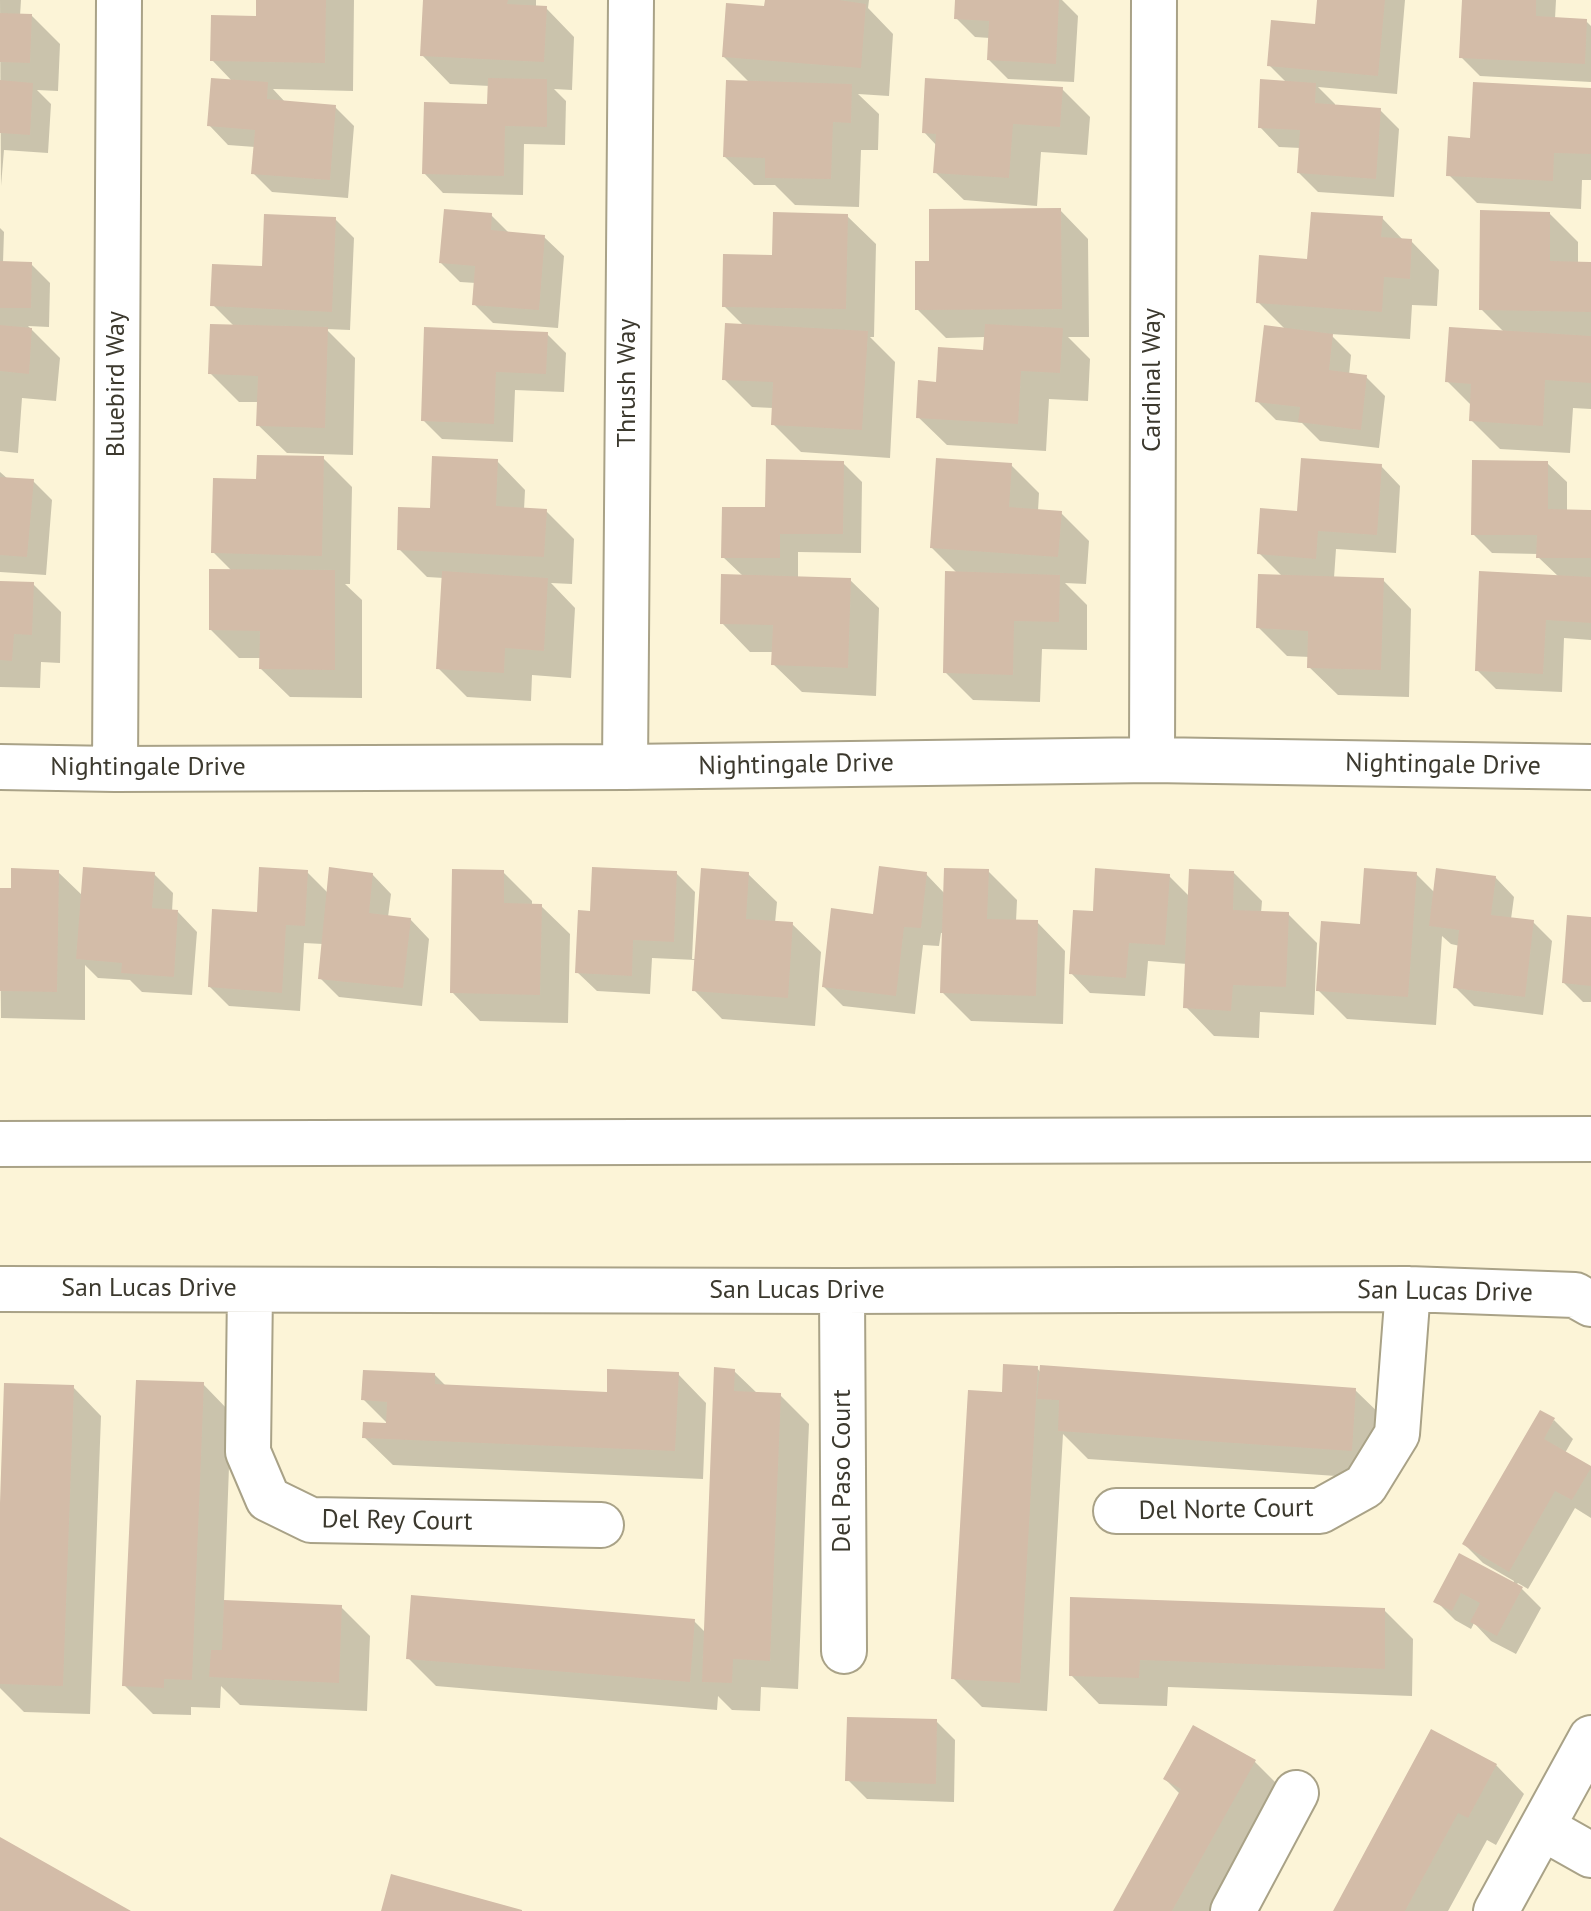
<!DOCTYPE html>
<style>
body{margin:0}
canvas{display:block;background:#fcf4d7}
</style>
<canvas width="1591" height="1911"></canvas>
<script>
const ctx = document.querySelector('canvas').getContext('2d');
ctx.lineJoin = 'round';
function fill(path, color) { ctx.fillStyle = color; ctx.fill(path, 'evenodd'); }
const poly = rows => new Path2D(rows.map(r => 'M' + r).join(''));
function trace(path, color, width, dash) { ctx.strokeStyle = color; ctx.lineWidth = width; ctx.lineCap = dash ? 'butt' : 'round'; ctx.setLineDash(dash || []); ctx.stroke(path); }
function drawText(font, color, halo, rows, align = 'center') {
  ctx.font = font + ' "PT Sans",sans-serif'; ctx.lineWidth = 8; ctx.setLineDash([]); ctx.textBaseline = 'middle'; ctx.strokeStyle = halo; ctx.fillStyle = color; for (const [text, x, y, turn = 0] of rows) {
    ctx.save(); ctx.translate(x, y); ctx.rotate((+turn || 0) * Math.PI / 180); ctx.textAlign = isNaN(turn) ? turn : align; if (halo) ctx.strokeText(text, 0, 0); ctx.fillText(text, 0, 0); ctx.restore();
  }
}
fill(poly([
 [0,0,21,0,20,16,32,16,60,44,58,91,37,90,51,104,48,153,4,150,1,186],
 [258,0,354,0,353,91,273,89,286,103,335,107,354,126,348,198,272,192,253,173,255,147,228,145,209,125,233,82,212,60,258,18],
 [425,0,536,0,536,8,546,8,574,37,572,90,554,89,566,101,565,145,524,144,523,195,443,193,424,173,489,106,490,86,450,84,422,55],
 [767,0,869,0,868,8,893,34,889,96,858,94,879,114,878,150,861,150,859,207,795,205,775,185,754,185,725,157,750,83,724,57,766,9],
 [957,0,1062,0,1078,16,1074,82,1008,79,989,60,990,38,975,37,956,18],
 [1319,0,1405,0,1397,94,1318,87,1335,104,1335,106,1380,110,1399,129,1394,197,1318,192,1299,173,1301,148,1279,147,1260,127,1287,83,1269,65,1317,26],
 [1464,0,1556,0,1555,19,1586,21,1591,26,1591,82,1480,76,1461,57],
 [1062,89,1090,117,1087,155,1041,152,1037,206,964,200,935,172,937,146,924,132],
 [1591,90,1591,180,1582,180,1581,209,1477,203,1449,175,1472,140],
 [1060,210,1088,239,1089,337,1068,337,1090,359,1088,401,1049,399,1046,451,947,445,918,417,938,384,985,352,986,337,946,338,917,309,931,263],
 [1550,214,1578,242,1578,264,1591,264,1591,409,1573,408,1570,453,1500,449,1471,420,1472,406,1447,381,1504,332,1481,309],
 [491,215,510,234,544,237,564,256,558,328,493,323,474,304,476,283,460,282,441,263],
 [847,216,876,244,874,337,870,337,895,362,890,458,801,452,773,424,773,408,752,407,724,379,744,326,724,306,774,257],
 [1382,218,1404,241,1411,241,1439,270,1437,306,1412,305,1410,339,1330,334,1351,355,1349,375,1366,377,1385,396,1379,448,1320,441,1302,423,1276,420,1257,401,1286,330,1258,302,1309,261],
 [335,219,354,238,350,330,326,329,355,358,353,455,287,453,258,425,259,402,239,402,210,373,234,326,213,305],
 [0,228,4,232,3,263,31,264,50,283,49,327,28,326,60,358,56,401,22,398,18,453,0,451],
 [547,334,566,353,564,392,515,390,513,442,442,439,423,420],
 [323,458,352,487,350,584,345,584,362,600,362,698,290,697,261,669,261,658,239,658,211,630,232,571,213,552,258,481],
 [497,461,525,490,524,510,546,511,574,539,572,584,551,583,575,608,571,678,532,675,531,701,467,697,438,668,444,578,427,577,399,549,432,510],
 [843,463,862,482,861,553,798,552,798,578,850,580,879,608,876,696,802,692,773,664,774,652,750,652,722,623,743,576,723,557,767,510],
 [1547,463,1567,482,1567,512,1591,512,1591,640,1564,638,1562,692,1496,689,1477,670,1559,577,1538,557,1538,554,1492,553,1473,534],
 [1011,465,1039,493,1038,511,1061,513,1089,541,1086,584,1065,583,1087,605,1087,650,1042,649,1040,702,973,700,945,672,958,574,932,548],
 [1381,466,1400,486,1396,553,1336,549,1334,578,1383,580,1411,609,1409,697,1338,695,1309,667,1310,657,1287,656,1258,627,1282,576,1259,553,1299,513],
 [0,472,8,479,33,481,52,500,46,575,0,572],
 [0,583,33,584,61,612,60,663,41,662,40,688,0,687],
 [988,871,1017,900,1016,922,1037,922,1065,951,1063,1024,971,1021,942,992,944,933,941,933,939,946,923,945,915,1014,843,1006,824,987,875,916,926,874,945,894],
 [58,872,83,896,154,874,173,893,172,912,178,912,197,932,192,995,142,992,130,980,98,978,85,965,85,1020,1,1018,0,890,13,890],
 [307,872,328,893,372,874,391,894,388,917,410,919,429,939,422,1006,339,997,320,978,323,944,304,943,300,1011,229,1006,210,987,258,914],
 [503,872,532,901,532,906,541,906,570,934,568,1023,480,1021,452,992],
 [676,873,695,892,692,959,696,959,748,874,777,902,775,923,792,924,821,952,815,1026,722,1019,694,990,696,960,652,958,650,994,597,991,577,972,592,913],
 [1234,873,1262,901,1261,913,1288,914,1317,943,1314,1015,1260,1012,1259,1038,1214,1036,1186,1007,1187,964,1148,961,1145,996,1090,993,1071,973,1094,914,1169,876,1190,897],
 [1416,874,1435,893,1495,877,1514,897,1511,919,1533,922,1552,941,1543,1015,1474,1006,1455,987,1460,946,1451,944,1442,936,1436,1025,1347,1019,1318,990,1362,926],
 [1591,919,1591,1002,1583,1002,1564,983],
 [1037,1368,1041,1373,1355,1390,1384,1418,1380,1479,1088,1459,1063,1434,1047,1711,982,1707,953,1678,1004,1394],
 [734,1371,758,1394,780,1395,809,1424,798,1689,761,1687,760,1711,732,1710,718,1696,717,1710,436,1686,408,1658,694,1621,706,1633],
 [678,1374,706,1403,703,1479,393,1465,364,1437,389,1425,364,1400,435,1375,446,1386,608,1394],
 [203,1384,231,1413,224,1602,341,1607,370,1636,367,1711,240,1705,221,1686,220,1708,191,1707,191,1715,153,1714,124,1685],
 [73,1387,101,1416,90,1714,24,1712,0,1688,0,1560],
 [1554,1420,1573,1439,1565,1453,1591,1468,1591,1518,1575,1508,1528,1589,1518,1583,1517,1584,1541,1608,1516,1654,1491,1641,1474,1623,1471,1629,1455,1620,1436,1601,1460,1556,1513,1584,1514,1581,1483,1563,1464,1544],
 [1072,1599,1384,1610,1413,1639,1412,1696,1168,1687,1167,1706,1099,1704,1071,1675],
 [936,1721,955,1740,954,1802,867,1799,848,1780],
 [1194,1728,1255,1762,1283,1790,1216,1911,1115,1911,1180,1794,1165,1779],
 [1496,1765,1524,1794,1496,1845,1487,1840,1448,1911,1335,1911]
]), '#0003');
fill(poly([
 [256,0,326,0,325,63,210,61,211,15,256,16],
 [423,0,508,0,507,4,547,6,544,62,420,56],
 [765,0,839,0,866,4,861,68,722,57,726,3,764,6],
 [955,0,1059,0,1056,64,987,60,989,21,954,19],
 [1317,0,1385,0,1378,76,1267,66,1271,20,1315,24],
 [1462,0,1536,0,1536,16,1587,19,1585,64,1459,58],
 [0,13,32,14,30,63,0,62],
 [211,78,268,82,267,99,336,105,330,180,251,174,255,130,207,126],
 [488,78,547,79,547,127,505,126,504,176,422,174,424,102,487,104],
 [925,78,1063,87,1060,127,1013,124,1009,178,933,173,936,134,922,133],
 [1260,79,1316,83,1315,103,1381,108,1376,179,1297,173,1300,130,1258,128],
 [0,80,33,83,30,135,0,133],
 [726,80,852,84,851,123,833,122,831,179,765,178,765,158,723,157],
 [1473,82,1591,88,1591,154,1554,153,1553,181,1446,176,1448,136,1470,138],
 [1061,208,1062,309,915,310,915,261,929,261,929,209],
 [444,209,492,213,491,230,545,235,539,310,472,305,475,266,439,263],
 [1480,210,1550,212,1550,261,1591,262,1591,312,1479,310],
 [773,212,848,214,846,309,722,307,723,254,772,255],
 [1311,212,1383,216,1381,237,1412,239,1410,279,1384,277,1382,312,1256,303,1259,255,1307,259],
 [264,214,336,217,332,312,210,306,212,264,262,266],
 [0,261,32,262,31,308,0,308],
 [725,323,868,331,862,430,771,425,773,382,722,380],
 [210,324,328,327,325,428,256,426,258,376,208,374],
 [985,324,1063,328,1060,373,1021,371,1018,424,916,418,918,380,936,382,938,347,983,350],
 [0,325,32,328,29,374,0,371],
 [1264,325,1333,334,1329,370,1367,375,1361,430,1298,422,1300,407,1255,402],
 [424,327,548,332,546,374,496,372,494,424,421,421],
 [1449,327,1591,336,1591,383,1545,380,1543,426,1469,421,1471,384,1445,382],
 [257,455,324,456,322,556,211,553,213,478,256,479],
 [432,456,498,459,496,506,547,509,544,557,397,550,398,507,430,508],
 [936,458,1012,463,1009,507,1062,511,1058,557,930,548],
 [1301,458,1382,464,1377,535,1318,531,1316,559,1257,554,1260,508,1297,511],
 [766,459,844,461,843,534,780,534,780,558,721,558,722,507,765,507],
 [1472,460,1548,461,1548,509,1591,510,1591,558,1536,558,1537,535,1471,535],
 [0,477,34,479,27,557,0,555],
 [209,569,335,570,335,670,259,669,260,631,209,630],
 [442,571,548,578,544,651,505,648,504,673,436,669],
 [945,571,1060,575,1059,622,1014,621,1013,675,943,673],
 [1479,571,1591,577,1591,623,1546,620,1543,674,1475,671],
 [721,574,851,578,848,668,771,665,773,625,720,624],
 [1258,574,1384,578,1381,670,1307,668,1308,631,1256,628],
 [0,581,34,582,32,635,14,634,12,661,0,660],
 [879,866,927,872,921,928,904,927,896,996,822,987,831,908,873,914],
 [83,867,155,872,152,908,178,910,174,977,121,973,122,963,76,959],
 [259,867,308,870,305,926,286,925,282,993,208,987,212,909,257,912],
 [329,867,373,873,369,913,411,918,403,988,318,979],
 [592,867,677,871,674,942,633,940,632,976,575,973,578,910,590,911],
 [11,868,59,870,57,992,0,991,0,888,11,888],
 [701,868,749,872,746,919,793,922,788,998,692,991],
 [944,868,989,869,987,919,1038,920,1036,996,940,993],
 [1095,868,1170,874,1165,945,1129,943,1126,978,1069,974,1073,910,1093,911],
 [1364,868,1417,872,1408,997,1316,991,1321,921,1360,924],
 [1436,868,1496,876,1491,915,1534,920,1525,997,1453,988,1459,930,1429,926],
 [452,869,504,870,504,903,542,904,540,995,450,993],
 [1189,869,1234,871,1233,910,1289,912,1286,987,1233,985,1231,1011,1183,1008],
 [1567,915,1591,917,1591,986,1562,983],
 [1003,1364,1038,1366,1020,1683,951,1679,968,1390,1002,1392],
 [1040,1365,1356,1388,1352,1451,1058,1431,1059,1400,1037,1399],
 [714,1367,735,1369,734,1391,781,1393,770,1661,733,1659,732,1683,702,1682],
 [607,1369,679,1372,675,1451,362,1438,363,1422,386,1423,387,1402,361,1400,363,1370,435,1373,435,1384,607,1392],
 [136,1380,204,1382,192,1680,164,1679,164,1688,122,1686],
 [4,1383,74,1385,63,1686,0,1684,0,1503],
 [1540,1410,1555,1418,1544,1439,1591,1466,1591,1468,1572,1500,1555,1491,1509,1572,1462,1544],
 [1459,1553,1523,1587,1497,1636,1470,1622,1480,1603,1461,1593,1452,1611,1433,1602],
 [411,1595,695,1619,690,1682,406,1659],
 [1070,1597,1385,1608,1385,1669,1140,1660,1139,1678,1069,1676],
 [224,1600,342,1605,339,1683,209,1677,211,1650,222,1650],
 [847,1717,937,1719,936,1784,845,1781],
 [1193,1725,1256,1760,1172,1911,1113,1911,1181,1789,1163,1779],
 [1431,1729,1497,1764,1468,1818,1458,1813,1405,1911,1333,1911],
 [0,1837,131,1911,0,1911],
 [391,1874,522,1910,522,1911,381,1911]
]), '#d3bca8');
const minor = poly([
 [1152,760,1154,0],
 [0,767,115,769,625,767,1152,760,1591,767],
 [625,767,631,0],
 [115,769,119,0],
 [0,1144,1591,1139],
 [0,1289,842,1291,1408,1289,1575,1295,1591,1304],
 [250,1290,248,1452,268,1499,311,1520,601,1525],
 [842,1291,844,1651],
 [1116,1511,1320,1511,1365,1486,1397,1434,1408,1289],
 [1543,1828,1591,1855],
 [1233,1911,1296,1793],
 [1496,1911,1591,1738]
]);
trace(minor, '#a9a287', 48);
trace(minor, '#fff', 44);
drawText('26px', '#3c392e', '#fff', [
 ["Cardinal Way",1153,380,-90],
 ["Thrush Way",628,383,-90],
 ["Bluebird Way",117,384,-90],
 ["Nightingale Drive",796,765,-1],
 ["Nightingale Drive",1443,765,1],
 ["Nightingale Drive",148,768],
 ["San Lucas Drive",149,1289],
 ["San Lucas Drive",797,1291],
 ["San Lucas Drive",1445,1292,1],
 ["Del Paso Court",843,1471,-90],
 ["Del Norte Court",1226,1510,-1],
 ["Del Rey Court",397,1521,1]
]);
</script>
